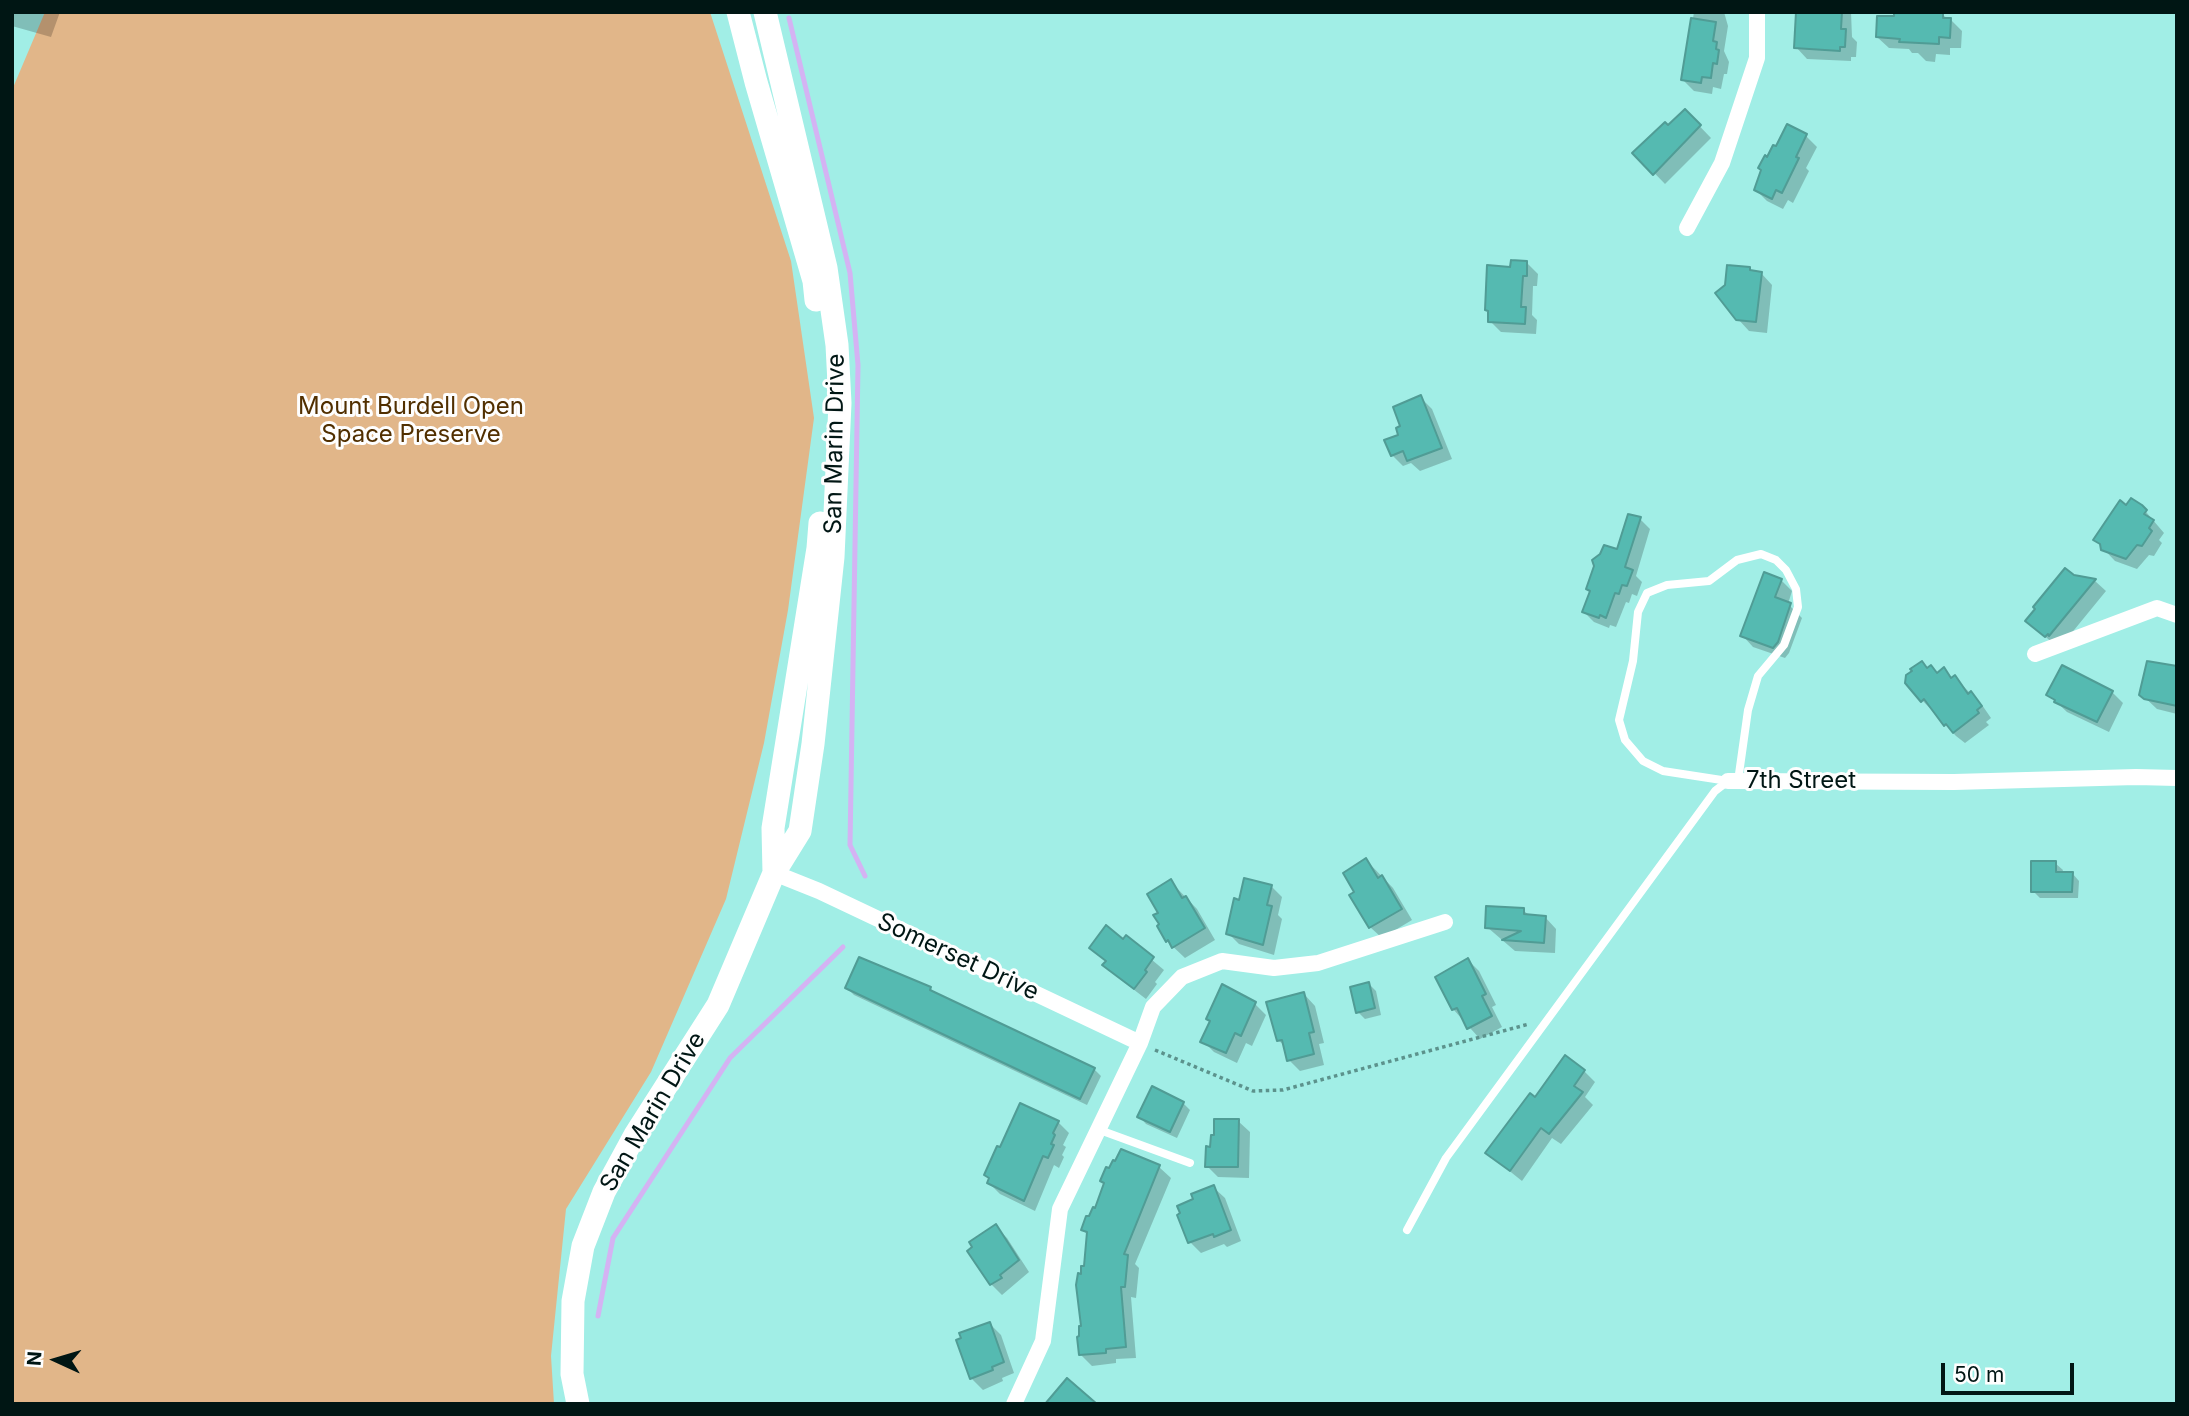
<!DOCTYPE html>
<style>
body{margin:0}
#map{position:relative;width:2189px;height:1416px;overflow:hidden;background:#a1eee6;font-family:Inter,sans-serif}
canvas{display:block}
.frame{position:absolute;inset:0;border:14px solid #001614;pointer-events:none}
.north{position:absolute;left:21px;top:1325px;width:70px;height:70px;-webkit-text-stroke:5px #fefefe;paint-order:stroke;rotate:274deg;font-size:19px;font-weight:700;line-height:28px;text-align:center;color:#001614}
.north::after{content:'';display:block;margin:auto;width:24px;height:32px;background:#001614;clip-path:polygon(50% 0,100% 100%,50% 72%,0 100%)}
.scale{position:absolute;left:1941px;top:1363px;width:133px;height:32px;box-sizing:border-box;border:4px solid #001614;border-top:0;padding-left:9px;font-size:21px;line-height:24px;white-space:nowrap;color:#001614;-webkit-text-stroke:5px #fefefe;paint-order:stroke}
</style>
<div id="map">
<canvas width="2189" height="1416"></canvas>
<div class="frame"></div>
<div class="north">N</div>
<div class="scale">50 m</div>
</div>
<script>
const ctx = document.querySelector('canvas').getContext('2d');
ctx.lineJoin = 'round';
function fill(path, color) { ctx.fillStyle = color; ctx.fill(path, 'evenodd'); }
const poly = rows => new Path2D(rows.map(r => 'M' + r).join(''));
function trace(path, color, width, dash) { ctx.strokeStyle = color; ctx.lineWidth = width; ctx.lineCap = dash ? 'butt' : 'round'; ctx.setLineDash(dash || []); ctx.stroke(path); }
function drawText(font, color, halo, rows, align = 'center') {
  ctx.font = font + ' Inter,sans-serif'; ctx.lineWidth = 6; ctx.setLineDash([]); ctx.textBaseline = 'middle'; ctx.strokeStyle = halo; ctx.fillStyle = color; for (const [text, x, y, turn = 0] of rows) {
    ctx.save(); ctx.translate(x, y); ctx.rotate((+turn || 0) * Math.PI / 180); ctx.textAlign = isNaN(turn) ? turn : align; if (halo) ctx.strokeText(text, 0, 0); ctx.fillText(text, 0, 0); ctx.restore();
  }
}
fill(poly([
 [45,12,710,12,791,261,814,418,788,610,764,743,726,899,651,1072,566,1209,551,1356,554,1404,12,1404,12,90]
]), '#e1b689');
fill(poly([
 [12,12,60,12,51,37,12,26],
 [1694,12,1724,12,1728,26,1724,51,1729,62,1727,74,1724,74,1721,89,1713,87,1712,94,1694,91,1683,80],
 [1807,12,1851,12,1852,37,1857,42,1856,57,1851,57,1851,61,1807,59,1796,47],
 [1915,12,1942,15,1951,20,1962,31,1961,48,1950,48,1950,55,1936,54,1935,62,1926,61,1918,53,1912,53,1909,49,1889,48,1877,37,1915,15],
 [1685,111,1711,138,1665,184,1635,153],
 [1806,136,1817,147,1806,168,1809,171,1793,203,1788,200,1783,209,1767,201,1756,190,1768,159],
 [1527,263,1538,274,1537,286,1533,286,1532,315,1537,320,1536,334,1501,332,1490,321,1490,313,1486,310,1512,269],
 [1749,269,1753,272,1761,273,1772,285,1767,333,1749,331,1738,319],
 [1420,397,1432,409,1452,459,1420,471,1411,463,1403,466,1392,455,1403,426],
 [2141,506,2164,533,2159,540,2162,543,2154,556,2149,555,2137,569,2115,561,2095,540],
 [1640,519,1650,529,1636,576,1642,582,1637,596,1632,594,1629,603,1626,602,1616,627,1610,625,1609,628,1594,622,1584,612,1618,552],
 [2073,577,2095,581,2106,591,2061,646,2057,647,2028,621],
 [1781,580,1792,591,1788,604,1802,618,1789,653,1785,658,1753,647,1742,635],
 [2177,668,2177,714,2157,709,2141,694],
 [1928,669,1938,674,1943,670,1953,679,1955,678,1982,705,1991,718,1986,722,1989,725,1965,743,1956,736,1922,700],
 [2112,692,2123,703,2109,732,2067,712,2049,695],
 [1366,860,1393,888,1412,920,1382,938,1370,927,1351,895,1356,892],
 [2055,863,2063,870,2062,873,2072,873,2079,881,2078,898,2040,898,2033,891],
 [1171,882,1197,909,1215,940,1185,958,1167,941,1159,926,1160,913],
 [1271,886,1282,897,1278,915,1282,919,1274,955,1239,944,1228,933,1241,902],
 [1523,910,1530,916,1545,917,1556,929,1555,953,1515,951,1487,927],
 [1126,938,1164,970,1155,982,1157,984,1146,999,1116,976,1105,965,1107,962,1091,948,1124,942],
 [1468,960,1479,971,1496,1005,1492,1007,1502,1027,1480,1039,1453,1009],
 [1369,984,1376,991,1381,1015,1365,1019,1358,1012],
 [847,988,930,988,937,995,1094,1069,1101,1076,1087,1105,854,995],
 [1304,994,1315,1006,1324,1043,1319,1044,1324,1065,1300,1071,1289,1060,1286,1047,1278,1040],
 [1255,1004,1266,1015,1252,1046,1246,1043,1237,1063,1214,1052,1203,1041],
 [1584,1071,1595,1082,1585,1097,1593,1105,1561,1144,1552,1138,1522,1181,1487,1153,1535,1099],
 [1183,1103,1190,1110,1177,1138,1146,1124,1139,1116],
 [1238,1121,1250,1132,1249,1178,1218,1177,1207,1166,1212,1148],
 [1058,1122,1069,1133,1063,1145,1066,1147,1062,1155,1064,1157,1059,1168,1054,1165,1035,1211,1000,1194,989,1183,990,1179,986,1175],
 [1122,1151,1159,1167,1171,1178,1135,1264,1139,1268,1136,1298,1131,1297,1136,1358,1116,1359,1116,1363,1092,1366,1080,1354,1082,1275,1085,1268,1088,1235,1083,1230,1096,1210,1110,1171],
 [1213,1187,1225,1198,1241,1241,1227,1247,1224,1244,1201,1253,1190,1242,1182,1214],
 [996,1227,1007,1238,1029,1272,1002,1295,991,1284,969,1251],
 [990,1324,1001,1335,1014,1373,1002,1378,1003,1381,983,1390,972,1379,959,1341]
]), '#0003');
trace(poly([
 [789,18,850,273,858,365,850,845,865,876],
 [598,1316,613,1238,730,1058,843,947]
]), '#d4b3f3', 5);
const building = poly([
 [1796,12,1842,12,1841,29,1846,29,1845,47,1840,47,1840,51,1794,48,1796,12],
 [1894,12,1943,13,1943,18,1951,18,1950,38,1939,37,1939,44,1899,42,1900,39,1876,37,1877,16,1894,16,1894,12],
 [1691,18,1716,22,1713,41,1717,42,1716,49,1719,50,1717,64,1713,63,1711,78,1702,77,1701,83,1681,80,1691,18],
 [1685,109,1701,125,1653,175,1632,153,1665,122,1668,125,1685,109],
 [1787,124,1807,134,1796,157,1799,158,1782,193,1776,190,1772,199,1754,190,1761,170,1758,168,1765,155,1767,157,1773,145,1776,146,1787,124],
 [1511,260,1527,261,1527,276,1523,276,1521,307,1526,307,1525,324,1488,322,1488,311,1485,310,1487,265,1510,267,1511,260],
 [1727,265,1750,267,1750,270,1762,272,1756,322,1736,320,1715,293,1725,285,1727,265],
 [1421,395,1442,448,1407,461,1403,451,1391,456,1384,440,1398,435,1396,428,1400,426,1393,407,1421,395],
 [2131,498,2142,505,2147,510,2144,514,2154,520,2149,528,2152,531,2142,546,2137,545,2126,559,2101,550,2100,544,2093,540,2120,500,2126,505,2131,498],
 [1628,514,1641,517,1625,567,1633,570,1627,586,1622,585,1619,594,1615,593,1606,618,1600,615,1599,618,1582,612,1590,591,1586,589,1594,566,1592,560,1600,554,1604,545,1617,549,1628,514],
 [2065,568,2074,575,2096,579,2049,636,2048,634,2045,637,2025,621,2035,609,2033,607,2065,568],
 [1764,572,1782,579,1775,597,1791,603,1778,642,1773,648,1740,636,1764,572],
 [1922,661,1927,668,1931,665,1937,673,1944,667,1951,678,1955,675,1968,694,1971,691,1982,706,1977,710,1979,713,1953,733,1946,724,1944,726,1924,699,1921,702,1905,683,1906,675,1912,671,1910,669,1922,661],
 [2147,661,2177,666,2177,706,2144,699,2139,695,2147,661],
 [2062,665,2113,691,2097,722,2054,702,2055,700,2046,695,2062,665],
 [1366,858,1378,878,1382,875,1402,909,1369,928,1349,895,1354,892,1343,873,1366,858],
 [2031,861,2056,861,2056,872,2073,872,2072,892,2031,892,2031,861],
 [1244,878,1272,885,1267,905,1272,906,1263,945,1226,934,1234,898,1239,900,1244,878],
 [1171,879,1182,898,1186,896,1205,928,1172,948,1168,940,1166,942,1157,926,1159,924,1153,915,1158,913,1147,894,1171,879],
 [1486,906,1524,908,1524,914,1546,916,1544,943,1502,940,1521,931,1485,928,1486,906],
 [1106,925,1123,939,1126,935,1154,957,1145,970,1147,972,1134,989,1102,965,1106,961,1089,948,1106,925],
 [859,957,931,987,930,990,1095,1068,1080,1099,845,988,859,957],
 [1468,958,1486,994,1482,996,1492,1016,1467,1029,1457,1008,1452,1010,1435,977,1468,958],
 [1369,982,1375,1008,1356,1013,1350,987,1369,982],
 [1222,984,1256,1002,1241,1036,1235,1033,1226,1053,1200,1042,1210,1021,1206,1019,1222,984],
 [1304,992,1314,1032,1309,1033,1314,1054,1287,1061,1282,1040,1277,1041,1266,1002,1304,992],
 [1565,1055,1585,1070,1574,1086,1583,1092,1549,1134,1541,1128,1510,1171,1485,1153,1530,1093,1535,1097,1565,1055],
 [1152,1086,1184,1102,1170,1132,1137,1117,1152,1086],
 [1020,1103,1059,1121,1053,1133,1055,1135,1051,1144,1054,1145,1048,1158,1043,1156,1024,1201,987,1183,989,1178,984,1175,997,1146,1000,1147,1020,1103],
 [1214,1119,1239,1119,1238,1167,1205,1167,1206,1146,1210,1147,1211,1135,1214,1135,1214,1119],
 [1121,1149,1160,1165,1124,1254,1128,1255,1125,1287,1121,1287,1126,1347,1106,1349,1106,1353,1079,1355,1077,1337,1079,1336,1079,1326,1081,1326,1076,1285,1078,1273,1081,1274,1081,1266,1084,1266,1087,1232,1081,1230,1086,1216,1089,1216,1093,1207,1095,1208,1104,1183,1100,1181,1106,1167,1109,1168,1113,1160,1115,1161,1121,1149],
 [1214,1185,1231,1230,1214,1237,1213,1234,1188,1243,1177,1215,1180,1213,1177,1206,1193,1199,1191,1194,1214,1185],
 [996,1224,1019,1260,1000,1275,1002,1278,990,1285,967,1251,972,1247,969,1242,996,1224],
 [990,1322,1004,1362,992,1367,993,1370,970,1379,956,1340,961,1338,959,1333,990,1322],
 [1067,1378,1097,1404,1045,1404,1067,1378]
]);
fill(building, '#55bab1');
trace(building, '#509c95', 2);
trace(poly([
 [1155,1050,1253,1091,1283,1090,1529,1024]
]), '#5c928c', 3.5, [3.5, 3.5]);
trace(poly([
 [1728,781,1663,771,1643,761,1625,740,1619,720,1633,661,1638,612,1647,593,1667,585,1709,581,1737,560,1761,554,1776,560,1786,570,1796,589,1798,607,1784,645,1758,676,1748,710,1738,781],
 [1097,1129,1190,1163],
 [1407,1230,1446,1158,1715,791,1728,781]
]), '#fff', 8);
trace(poly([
 [1687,228,1722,163,1757,58,1757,12],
 [2035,654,2157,608,2177,615],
 [1728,781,1954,782,2136,777,2177,778],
 [774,873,819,891,1140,1043],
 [1014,1404,1043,1341,1060,1209,1140,1043,1153,1007,1182,977,1222,961,1274,968,1318,963,1445,922]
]), '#fff', 16);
trace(poly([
 [738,12,756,82,814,281,816,300],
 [774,873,773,828,818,548,820,523],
 [578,1404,572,1374,573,1301,583,1246,604,1192,635,1135,718,1005,774,873,800,831,813,744,833,557,840,403,837,345,826,268,765,12]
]), '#fff', 23);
drawText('24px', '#512f00', '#fefefe', [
 ["Mount Burdell Open",411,407],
 ["Space Preserve",411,435]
]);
drawText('24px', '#001614', '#fefefe', [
 ["San Marin Drive",835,444,-89],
 ["7th Street",1801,781],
 ["Somerset Drive",958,957,25],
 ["San Marin Drive",653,1112,-59]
]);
</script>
